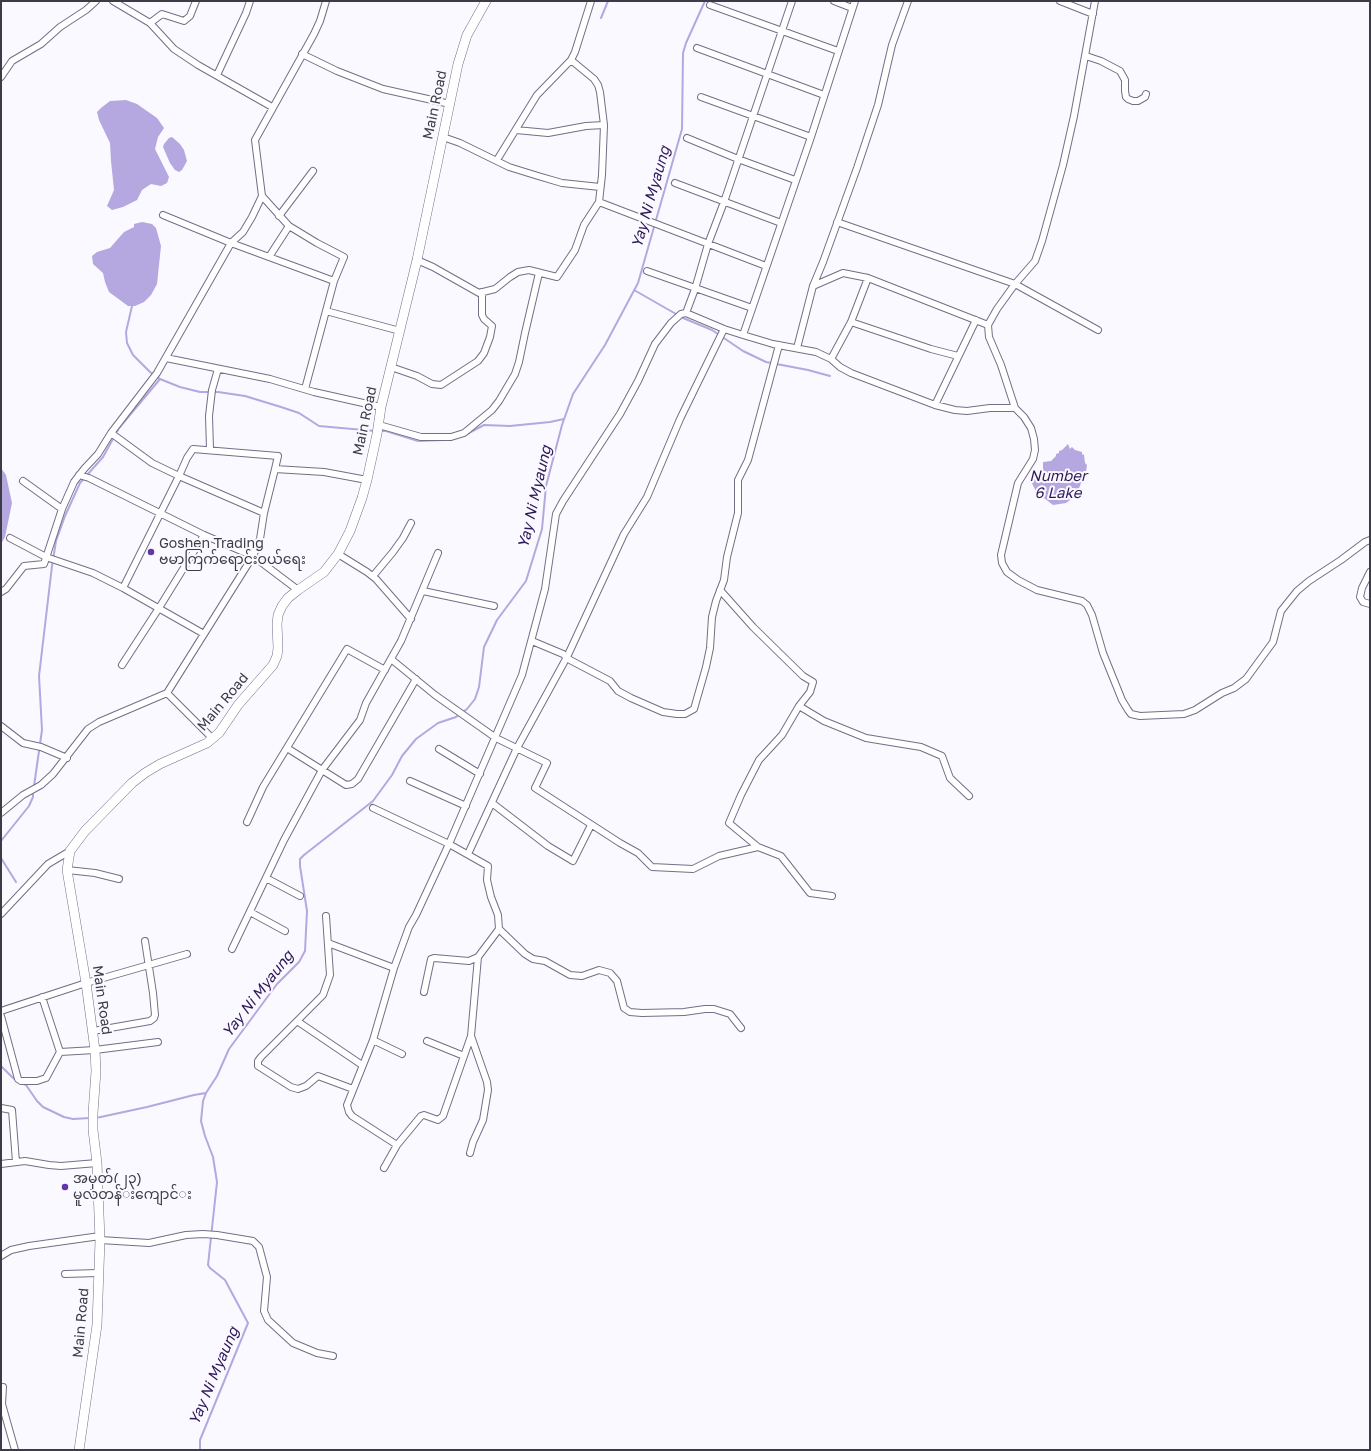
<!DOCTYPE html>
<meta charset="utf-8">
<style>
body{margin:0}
#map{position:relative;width:1371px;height:1451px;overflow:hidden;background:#faf9ff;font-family:"Golos Text",sans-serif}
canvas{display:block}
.frame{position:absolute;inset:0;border:2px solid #3d3b46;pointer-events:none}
</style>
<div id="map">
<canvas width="1371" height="1451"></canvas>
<div class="frame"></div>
</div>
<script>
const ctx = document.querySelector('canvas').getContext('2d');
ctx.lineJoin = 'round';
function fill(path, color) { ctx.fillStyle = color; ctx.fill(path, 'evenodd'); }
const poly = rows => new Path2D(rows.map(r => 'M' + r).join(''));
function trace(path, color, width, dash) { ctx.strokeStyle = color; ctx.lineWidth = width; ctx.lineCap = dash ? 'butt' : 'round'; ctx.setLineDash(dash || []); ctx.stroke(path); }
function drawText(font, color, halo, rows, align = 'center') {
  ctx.font = font + ' "Golos Text","Noto Sans Myanmar",sans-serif'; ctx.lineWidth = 4; ctx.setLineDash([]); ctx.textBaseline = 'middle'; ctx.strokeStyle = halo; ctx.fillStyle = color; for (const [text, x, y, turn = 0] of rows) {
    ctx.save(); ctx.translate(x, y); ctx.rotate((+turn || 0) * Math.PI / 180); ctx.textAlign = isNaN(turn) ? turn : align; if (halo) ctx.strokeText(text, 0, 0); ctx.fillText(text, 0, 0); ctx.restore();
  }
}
fill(poly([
 [126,100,137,104,157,118,164,128,158,137,155,149,169,177,167,183,161,186,151,184,142,190,137,200,123,207,112,210,107,206,114,190,111,161,110,143,99,120,97,112,101,108,110,101],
 [172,137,180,144,184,150,187,161,182,170,179,172,175,170,170,163,163,147,164,144,169,138],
 [142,222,152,224,156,228,161,246,157,284,151,295,144,302,135,306,128,306,109,292,105,282,103,273,93,264,92,256,97,252,110,248,124,232,134,227,134,224],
 [1068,444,1070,449,1072,447,1075,450,1082,452,1082,454,1084,455,1085,463,1087,465,1085,479,1081,483,1079,488,1077,490,1076,495,1074,497,1066,503,1053,505,1044,498,1040,499,1041,496,1038,496,1031,481,1034,478,1038,478,1042,473,1043,472,1043,462,1051,461,1056,456,1056,454,1059,453,1059,451,1062,450],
 [1,468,6,475,12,503,5,537,1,544]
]), '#b5a7df');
trace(poly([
 [601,18,608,1],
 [634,290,683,318,712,330,743,351,766,362,808,370,830,376],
 [132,306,126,332,127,343,133,355,150,372,160,379,180,387,200,392,218,392,245,396,281,407,299,413,319,426,375,431],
 [380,431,386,431,418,441,444,440],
 [467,434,484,425,510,426,550,422,564,419],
 [34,786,42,730,39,676,52,566,56,541,65,516,80,483,103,457,119,428,160,379],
 [1,841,29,806,33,797,33,791],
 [1,858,16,882],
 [1,1066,13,1078,16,1080],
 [22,1083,26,1085,37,1101,43,1107,64,1117,73,1119,90,1118],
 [96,1118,147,1107,194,1095,206,1093],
 [200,1450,200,1440,248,1323,225,1280,210,1268,208,1265,217,1182,213,1157,205,1136,201,1121,203,1101,206,1093,217,1076,229,1049,277,984,299,962,305,951,307,911,300,866,300,859,304,855,373,801,392,775,402,756,416,739,438,723,456,717,467,709,475,699,479,687,484,647,497,620,526,581,542,529,546,486,562,425,573,394,605,345,638,283,682,129,683,53,686,43,705,1]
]), '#b5a7df', 2);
const street = poly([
 [113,1,150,23,174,49,198,65,272,107],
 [834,1,852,8],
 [1060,1,1093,14],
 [1095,1,1074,116,1063,165,1042,241,1035,261,1015,284,997,309,988,325,989,337,1001,365,1015,408,1024,417,1031,428,1034,439,1035,450,1033,459,1018,483,1001,555,1002,563,1007,572,1018,580,1037,590,1082,601,1087,605,1092,615,1103,653,1122,700,1128,710,1131,714,1140,716,1184,714,1195,710,1222,693,1234,688,1246,679,1273,642,1281,611,1297,591,1309,581,1341,560,1365,542,1370,540],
 [710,5,838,51],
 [150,23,162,14,184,21,190,16,196,1],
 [697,48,824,95],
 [302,54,337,71,383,89,450,104],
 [1086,56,1101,61,1120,71,1125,80,1125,91,1126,97,1128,99,1133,101,1138,101,1145,97,1146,94],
 [217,75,246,13,250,1],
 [1,77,12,61,41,44,60,27,86,10,96,1],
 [701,97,811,137],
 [516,130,548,133,586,126,604,125],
 [443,137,460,143,509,167,538,176,562,183,600,187],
 [687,138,738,159,795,180],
 [497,160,537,95,571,60,575,52,591,1],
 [675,183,781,223],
 [599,202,766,266],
 [163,215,231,243,334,281],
 [279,216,313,171],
 [837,222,1015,284,1098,330],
 [269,257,289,226],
 [417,260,433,267,479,293,495,289,510,277,518,272,529,270,557,277,575,250,584,225,599,202,602,175,604,125,600,92,598,85,594,79,571,60],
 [647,271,752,308],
 [813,286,843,273,868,278,988,325],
 [326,311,400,331],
 [686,313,695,289,708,244,724,202,792,1],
 [851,322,868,278],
 [743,335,811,137,855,1],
 [797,348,813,286,823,262,857,168,878,105,892,45,908,1],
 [166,358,270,379,314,392,381,407],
 [831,359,851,322,931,349,958,356],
 [391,367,417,376,432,384,441,385,478,361,484,353,490,337,492,326,484,319,482,315,482,292],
 [305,389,334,281,344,257,317,243,289,226,262,196,255,140,314,34,320,21,326,1],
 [935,405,976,320],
 [379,425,421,437,451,437,464,433,492,410,499,401,515,374,519,362,525,333,539,273],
 [111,433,152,463,179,476,264,513],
 [210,449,209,416,212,390,218,369],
 [79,475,89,478,204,535,253,556,298,590],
 [23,481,62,509],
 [10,538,46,557,93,573,123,588,204,634],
 [338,554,367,572,376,579,411,619],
 [1370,572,1362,588,1360,597,1363,602,1370,604],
 [373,576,393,552,403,538,411,523],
 [123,588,179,476,187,458,193,449,278,456,275,469,324,472,367,480],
 [720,590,753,627,803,676,813,682,810,692,799,706,824,721,866,738,921,747,942,756,950,778,969,796],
 [423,591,494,606],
 [1,592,6,589,24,566,44,564,62,509,74,482,84,469,98,454,111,433,157,373,231,243,243,232,252,217,262,196],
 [532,641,563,654,570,660,610,681,618,691,631,698,663,712,677,714,685,714,694,709,706,667,710,648,712,617,716,601,724,580,727,557,738,513,738,480,748,460,779,345],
 [391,659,435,695,496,738,547,763,535,788,620,843,638,853,652,867,693,869,719,856,758,847],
 [122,665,159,608,204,535],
 [167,693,213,739],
 [799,706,782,735,759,760,741,795,729,823,758,847,781,856,810,893,832,896],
 [1,726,23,743,41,747,67,758],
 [287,748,346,785,352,784,358,779,416,679],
 [439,749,480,774],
 [410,781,466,806],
 [492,803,548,846,573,861,591,825],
 [373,808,449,844,488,866,487,880,491,897,498,915,499,929,478,957,469,961,434,958,431,959,424,992],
 [1,813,23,795,41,785,53,774,88,729,99,722,167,693,253,556,260,539,264,513,275,469],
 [247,822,263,787,347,649,385,670],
 [468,854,517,748,567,657,624,534,647,497,680,419,724,329],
 [67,870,95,873,119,879],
 [266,878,300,896],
 [250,912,285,931],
 [1,914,48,864,70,851],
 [326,916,330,975,323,995,297,1021,362,1065],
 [499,929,525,954,533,959,545,961,570,975,582,976,599,970,610,973,617,981,624,1008,630,1012,642,1013,684,1012,705,1009,714,1009,730,1014,741,1028],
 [328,943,394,968],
 [232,949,284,840,322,770,360,720,366,703,401,641,438,553],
 [42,997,60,1052],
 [1,1011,86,983,187,954],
 [1,1016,18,1079,21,1081,37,1081,46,1078,60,1052],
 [297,1021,261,1057,258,1061,258,1066,291,1087,298,1089,306,1086,318,1076,353,1089],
 [93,1031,150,1021,154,1018,155,1015,153,993,145,941],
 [373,1040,402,1054],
 [427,1041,464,1056],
 [60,1052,95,1050,158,1042],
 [1,1108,12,1110,16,1162],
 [397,1145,352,1116,349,1112,347,1105,373,1040,394,968,409,927,416,915,449,844,522,675,545,589,556,514,563,501,620,414,638,381,655,344,671,323,681,314,686,313,724,329,743,335,773,344,816,352,831,359,840,367,851,373,935,405,955,410,967,411,990,408,1015,408],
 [470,1153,473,1142,483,1120,488,1090,487,1082,471,1036],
 [1,1164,25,1161,49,1165,61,1166,97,1163],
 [384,1168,397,1145,421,1116,424,1115,438,1120,443,1116,471,1036,478,957],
 [100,1240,149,1243,186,1235,203,1234,217,1235,253,1241,259,1247,267,1277,264,1311,268,1320,293,1343,317,1353,333,1356],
 [1,1256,11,1250,29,1246,100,1236],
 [65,1274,98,1273],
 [3,1387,2,1404,15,1450]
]);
const primary = poly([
 [79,1450,97,1325,100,1240,97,1163,93,1130,93,1113,96,1071,95,1050,86,983,67,870,70,851,85,831,132,783,145,773,160,764,207,743,219,733,238,705,273,665,277,656,278,648,277,624,278,615,282,606,288,598,298,590,324,572,338,554,350,531,362,498,367,480,377,434,381,407,417,260,458,64,467,35,486,1]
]);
trace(street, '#746e87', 8);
trace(primary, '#746e87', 10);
trace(street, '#fff', 6);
trace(primary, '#fff', 9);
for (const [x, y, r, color] of [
 [151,552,4,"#6235ac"],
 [65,1187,4,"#6235ac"]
]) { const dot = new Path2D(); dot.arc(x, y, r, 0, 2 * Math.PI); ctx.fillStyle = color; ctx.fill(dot); trace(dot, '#faf9ff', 1.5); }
drawText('14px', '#3d3b46', '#faf9ff', [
 ["Main Road",435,105,-78],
 ["Main Road",365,421,-78],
 ["Main Road",223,702,-50],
 ["Main Road",102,1000,82],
 ["Main Road",81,1323,-85]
]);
drawText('14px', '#3d3b46', '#faf9ff', [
 ["Goshen Trading",159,544],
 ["ဗမာကြက်ရောင်းဝယ်ရေး",159,560],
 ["အမှတ်(၂၃)",73,1179],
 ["မူလတန်‌း‌ကျောင်‌း",73,1195]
], 'left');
drawText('italic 15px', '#301859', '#faf9ff', [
 ["Yay Ni Myaung",651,197,-74],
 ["Number",1058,476],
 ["6 Lake",1058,493],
 ["Yay Ni Myaung",535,497,-77],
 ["Yay Ni Myaung",258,994,-52],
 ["Yay Ni Myaung",214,1376,-67]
]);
</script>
